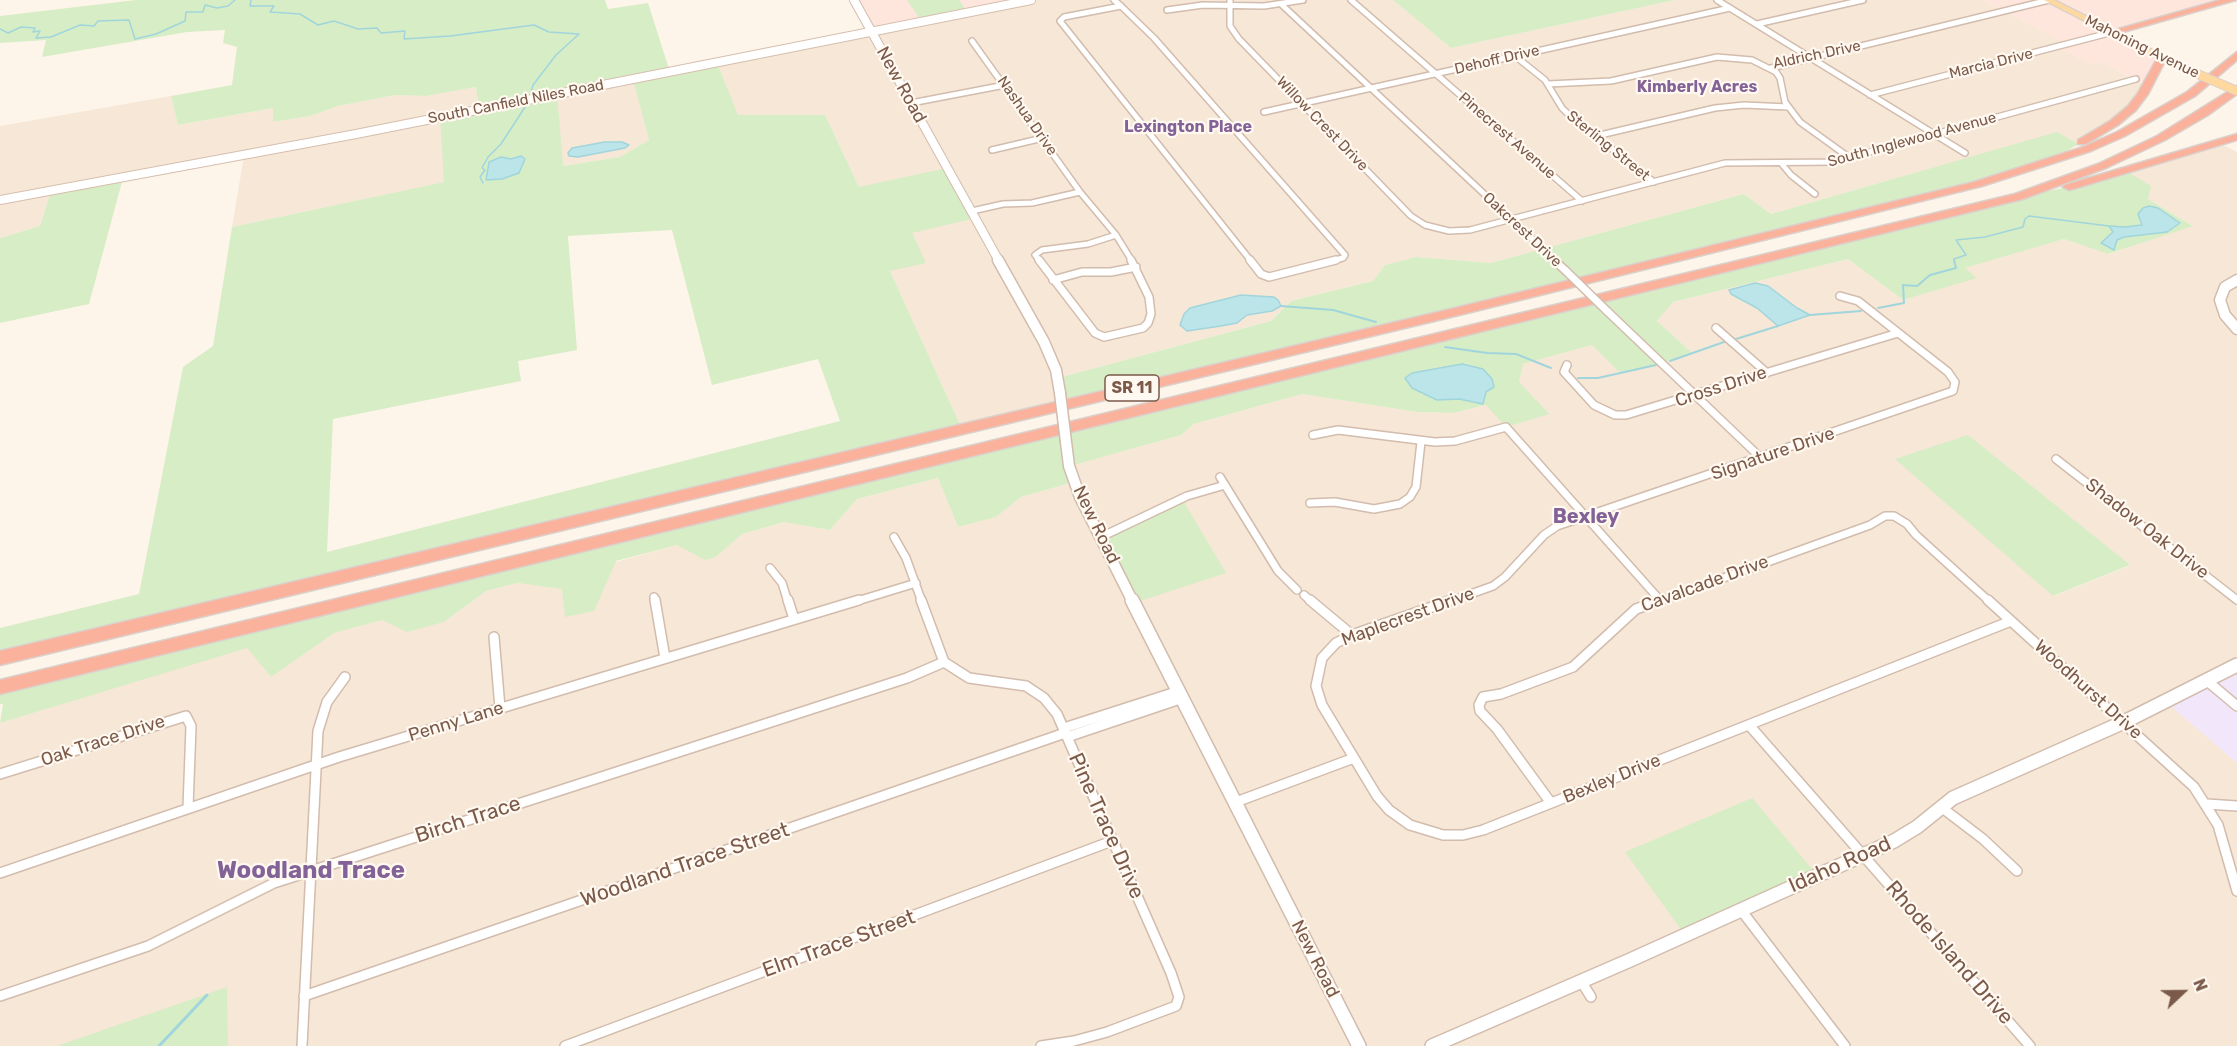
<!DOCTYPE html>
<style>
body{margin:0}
#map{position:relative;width:2237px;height:1046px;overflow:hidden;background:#fef5ea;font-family:Rubik,sans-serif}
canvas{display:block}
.north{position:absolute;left:2153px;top:962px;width:60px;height:60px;-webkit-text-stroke:4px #fff9f1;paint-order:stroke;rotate:68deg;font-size:16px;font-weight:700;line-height:24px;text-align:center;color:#7b5a4a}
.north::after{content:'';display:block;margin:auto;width:21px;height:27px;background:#7b5a4a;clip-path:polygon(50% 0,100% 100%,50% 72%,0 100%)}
</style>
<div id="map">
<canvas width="2237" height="1046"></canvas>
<div class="north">N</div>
</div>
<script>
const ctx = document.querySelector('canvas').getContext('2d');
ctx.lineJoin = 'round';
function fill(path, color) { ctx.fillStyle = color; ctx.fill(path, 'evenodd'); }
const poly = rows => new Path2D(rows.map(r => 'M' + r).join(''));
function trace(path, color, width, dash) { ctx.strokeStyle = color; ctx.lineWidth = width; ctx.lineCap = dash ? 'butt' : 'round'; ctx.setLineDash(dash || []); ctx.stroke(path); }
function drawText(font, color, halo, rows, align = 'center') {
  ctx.font = font + ' Rubik,sans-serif'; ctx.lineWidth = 4.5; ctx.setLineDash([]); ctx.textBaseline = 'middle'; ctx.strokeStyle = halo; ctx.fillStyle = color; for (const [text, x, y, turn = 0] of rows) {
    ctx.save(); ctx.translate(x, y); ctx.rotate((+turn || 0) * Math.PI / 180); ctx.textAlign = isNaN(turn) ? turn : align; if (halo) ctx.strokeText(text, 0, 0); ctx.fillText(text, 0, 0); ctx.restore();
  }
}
fill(poly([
 [1031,0,1393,0,1451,48,1675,0,1983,0,2067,44,2058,47,2090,64,2101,62,2147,86,2143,94,2090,138,2045,163,1946,164,1771,214,1744,194,1491,263,1416,257,1385,265,1373,281,1291,301,1271,321,1058,378,1061,405,962,429,890,271,859,187,825,115,737,115,717,63],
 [633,79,649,140,621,157,562,166,557,94],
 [476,87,479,110,441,118,445,182,232,227,244,156,51,191,40,226,0,238,0,126,171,96,178,125,274,108,273,122,310,116,338,106,395,95,426,96],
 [2219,143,2237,152,2237,665,2166,701,2237,763,2237,1046,0,1046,0,723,247,647,271,677,333,633,382,620,407,631,444,622,486,591,517,583,563,589,616,562,677,545,716,557,742,534,784,522,830,530,857,499,938,478,958,527,996,517,1021,497,1074,482,1069,466,1181,435,1194,424,1302,394,1417,412,1453,413,1487,405,1519,382,1522,364,1592,345,1620,373,1656,365,1692,353,1657,321,1673,302,1848,259,1903,300,1976,277,1964,268,2064,239,2109,254,2192,225,2148,199,2126,171],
 [1896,459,2130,565,2129,566,2054,596]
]), '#f6e7d7');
fill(poly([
 [854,0,1031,0,872,32],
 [1983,0,2231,0,2113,32,2162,57,2147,86,2101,62,2090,64,2057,47,2066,44]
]), '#fee6dd');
fill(poly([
 [2237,665,2237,763,2165,701]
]), '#f2e6fb');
fill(poly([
 [136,0,605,0,608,9,648,3,670,72,717,63,738,115,825,115,859,187,947,168,976,218,912,233,926,263,890,271,962,429,0,658,0,628,139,594,183,367,213,346,232,227,444,182,440,117,479,109,476,87,426,96,395,95,338,106,310,116,273,122,273,108,178,125,171,96,232,85,237,47,223,43,225,30,187,32,42,57,46,40,0,43,0,16],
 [633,80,649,140,620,157,563,166,557,94],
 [672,230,712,385,818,359,840,421,327,552,333,419,521,381,518,361,577,350,568,236],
 [907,0,959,0,968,13,922,22],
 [1393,0,1675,0,1451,48],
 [2057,132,2078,144,2045,163,2009,175,1061,405,1058,378,1271,321,1291,301,1373,281,1385,265,1416,257,1491,263,1744,194,1771,214],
 [2126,171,2151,186,2148,199,2193,226,2108,254,2064,239,1965,268,1977,278,1903,300,1848,259,1673,302,1657,321,1692,353,1656,365,1620,373,1592,345,1523,364,1519,382,1549,414,1506,427,1486,405,1453,413,1417,412,1302,394,1194,424,1181,435,1070,466,1074,482,1021,497,996,517,958,527,938,478,857,499,830,530,784,522,742,534,716,557,705,560,677,545,616,561,594,611,565,617,562,589,517,583,486,591,444,622,407,632,382,620,334,633,271,677,247,648,0,723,3,704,0,704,0,687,2019,197,2077,185],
 [123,178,89,304,0,323,0,238,40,226,51,191],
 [1968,435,2130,565,2053,596,1895,459],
 [1182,499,1226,573,1134,603,1101,537],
 [1752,798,1817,875,1685,935,1625,852],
 [227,987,228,1046,57,1046]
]), '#d7edc6');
const water = poly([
 [605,142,622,142,629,145,625,148,578,157,569,156,568,153,572,148,605,142],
 [521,156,525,159,519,173,502,179,486,180,489,162,501,157,511,159,521,156],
 [2149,206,2158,208,2180,223,2167,232,2124,237,2117,240,2114,250,2101,243,2113,232,2109,226,2125,227,2142,225,2138,214,2143,208,2149,206],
 [1755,283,1768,286,1797,308,1810,315,1778,326,1757,308,1731,294,1729,290,1755,283],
 [1241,295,1274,297,1278,300,1281,306,1272,311,1247,315,1237,323,1221,326,1187,331,1180,325,1184,314,1190,308,1241,295],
 [1462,364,1483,369,1492,379,1494,387,1486,392,1483,404,1459,399,1437,400,1412,388,1405,378,1412,373,1462,364]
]);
fill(water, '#bce5ea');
trace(water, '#a1d5dc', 1.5);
trace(poly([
 [251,0,250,6,274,6,270,12,300,14,318,25,334,21,358,29,377,28,381,33,405,31,404,39,450,36,534,25,549,32,579,34,556,55,533,85,530,96],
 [0,29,8,33,21,27,35,28,33,32,40,31,36,38,51,37,80,25,94,26,98,21,129,20,135,39,156,34,185,21,186,12,203,12,205,5,217,8,228,6,235,0],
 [483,183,480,177,485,170,482,168,488,157,501,144,527,104],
 [1954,261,1954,259,1966,255,1956,240,1985,237,2023,227,2025,219,2029,216,2109,226]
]), '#a1d5dc', 1.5);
trace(poly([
 [1281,306,1333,310,1376,322],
 [1878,308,1904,303,1903,285,1917,286,1930,275,1956,268,1954,260],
 [1810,315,1861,311],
 [1736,339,1778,326],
 [1445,347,1487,353,1516,354,1551,368],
 [1670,361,1724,342],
 [1578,378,1598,378,1656,365]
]), '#a1d5dc', 2);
trace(poly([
 [159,1046,207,995]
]), '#a1d5dc', 3);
const minorFar2 = poly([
 [1114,0,1121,6],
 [1230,0,1230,26,1239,39,1411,216,1425,225,1449,231,1470,230,1725,163,1833,162,2136,79],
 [1351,0,1582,201],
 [1717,0,1965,153],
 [1281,4,1556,261],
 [1121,6,1154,38,1345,255,1343,258,1331,261],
 [1121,6,1064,17,1060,21,1251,261],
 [1167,10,1203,5,1264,6,1303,0],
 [1757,24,1863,0],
 [972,41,1080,192,1116,235],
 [1515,56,1545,80,1562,108,1570,116,1654,182],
 [1771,68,2049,0],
 [1548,84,1611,81,1717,57,1752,60,1776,72,1780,78,1785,102,1800,122,1850,158],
 [1870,95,2113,32],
 [911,103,1005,85],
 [1264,112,1730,8],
 [1596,136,1715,108,1744,105,1788,107],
 [992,150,1043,138],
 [1781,163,1791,175,1815,194],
 [972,211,1003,204,1032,203,1080,192],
 [1116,235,1132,261],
 [1040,261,1035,255,1042,250,1088,244,1116,235]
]);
const minorFar1 = poly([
 [1039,260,1095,333,1104,337,1143,328,1148,323,1151,314,1149,297,1131,260],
 [1250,260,1261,274,1269,277,1336,260],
 [1554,260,1566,271],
 [1053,280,1082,272,1111,272,1136,267],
 [1607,311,1761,458],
 [1716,328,1767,373],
 [1567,365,1564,372,1594,405,1615,415,1626,415,1898,333],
 [1313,435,1338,430,1435,442,1455,441,1506,427,1659,599],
 [2056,459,2237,600],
 [1220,477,1278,571,1297,590],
 [1310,503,1335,502,1374,509,1400,504,1410,497,1416,487,1421,442],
 [894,537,906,558,922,602],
 [1101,537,1187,496,1225,485],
 [770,568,782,583,788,602],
 [1304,595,1312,602],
 [654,597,655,602],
 [854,602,916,583],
 [1448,602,1493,586,1505,577,1544,535,1557,526,1953,391,1955,382,1948,372,1858,301,1840,296],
 [1657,602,1870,525,1885,516,1894,516,1907,524,1916,535,1990,602]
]);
const minor = poly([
 [655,600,665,658],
 [788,600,794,619],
 [921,600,944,662,969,678,1026,686,1044,698,1057,714,1171,973,1179,997,1176,1006,1107,1032,1074,1041,1041,1046],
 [1310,600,1352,635],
 [1452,600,1352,635,1336,643,1322,658,1316,686,1322,705,1377,796,1389,810,1410,825,1443,835,1463,835,1483,830,2011,621],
 [1988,600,2194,787,2218,825,2237,891],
 [494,637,500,708],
 [2206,680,2237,706],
 [1749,725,2030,1046],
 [1064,728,1179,691],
 [1067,737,1183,698],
 [0,774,186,716,191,726,188,808],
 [1236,802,1354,758],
 [1551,803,1497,729,1480,711,1479,705,1483,697,1501,694,1573,667,1636,609,1661,600],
 [2207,804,2237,806],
 [1941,807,1983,839,2017,871],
 [0,873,339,757,859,600],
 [1741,910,1845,1046],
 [1581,981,1591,997],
 [0,996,148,946,274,883,907,678,944,662],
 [304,996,1065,733],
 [302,1046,318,731,327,702,345,677],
 [565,1046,1112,841]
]);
const tertiaryFar2 = poly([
 [854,0,999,261]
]);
const tertiaryFar1 = poly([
 [998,260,1044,342,1056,370,1060,393],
 [2237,280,2225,287,2220,300,2225,315,2237,329],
 [1066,442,1069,466,1080,497,1133,602]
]);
const tertiary = poly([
 [1132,600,1359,1046],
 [1432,1046,1628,961,1894,841,1917,827,1953,798,2124,722,2237,665]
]);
const secondary = poly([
 [0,200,356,134,1031,0]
]);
const primary = poly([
 [2044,0,2054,0,2190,69,2183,71,2044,0]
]);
const motorway = poly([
 [2220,0,2236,0,2116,34,2108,32,2220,0],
 [2237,52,2237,60,2195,96,2125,136,2091,151,1982,186,1455,316,0,665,0,651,1455,308,1974,182,2083,147,2117,132,2187,92,2237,52],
 [2159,55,2167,57,2148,94,2136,110,2118,125,2086,144,2078,144,2078,140,2110,121,2128,106,2138,93,2159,55],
 [2237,86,2237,94,2208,115,2165,140,2106,168,2023,199,0,694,0,680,2015,194,2098,164,2157,136,2237,86],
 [2237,134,2237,140,2073,189,2069,190,2063,187,2065,185,2237,134]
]);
trace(minorFar2, '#d2bcad', 8);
trace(minorFar1, '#d2bcad', 10);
trace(minor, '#d2bcad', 12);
trace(tertiaryFar2, '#d2bcad', 10);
trace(tertiaryFar1, '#d2bcad', 13);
trace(tertiary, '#d2bcad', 16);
trace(secondary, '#d7bead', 10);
trace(primary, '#dad1cc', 3);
trace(motorway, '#dad1cc', 3);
trace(minorFar2, '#fff', 5);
trace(minorFar1, '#fff', 7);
trace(minor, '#fff', 9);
trace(tertiaryFar2, '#fff', 8);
trace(tertiaryFar1, '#fff', 10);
trace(tertiary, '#fff', 13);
trace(secondary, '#fff', 8);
fill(primary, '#ffd89f');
fill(motorway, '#fbb29d');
const minorBridge = poly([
 [1566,271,1607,311]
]);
const tertiaryBridge = poly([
 [1060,393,1066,442]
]);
const primaryBridge = poly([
 [2186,69,2237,91]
]);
trace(minorBridge, '#d2bcad', 10, []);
trace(tertiaryBridge, '#d2bcad', 13, []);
trace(primaryBridge, '#dad1cc', 10, []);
trace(minorBridge, '#fff', 7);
trace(tertiaryBridge, '#fff', 10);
trace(primaryBridge, '#ffd89f', 8);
drawText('15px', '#7b5a4a', '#fff9f1', [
 ["Mahoning Avenue",2142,47,26],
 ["Aldrich Drive",1817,55,-12],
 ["Dehoff Drive",1497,60,-13],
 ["Marcia Drive",1991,64,-14],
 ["South Canfield Niles Road",516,102,-11],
 ["Nashua Drive",1027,116,55],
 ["Willow Crest Drive",1322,124,46],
 ["Pinecrest Avenue",1507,136,41],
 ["South Inglewood Avenue",1912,140,-15],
 ["Sterling Street",1608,146,39],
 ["Oakcrest Drive",1522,230,43]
]);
drawText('bold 16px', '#836397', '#fff9f1', [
 ["Kimberly Acres",1697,87],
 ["Lexington Place",1188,127]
]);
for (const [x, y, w] of [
 [1132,388,54]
]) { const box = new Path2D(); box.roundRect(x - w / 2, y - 13, w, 26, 4.5); ctx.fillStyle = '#fff9f1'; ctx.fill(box); trace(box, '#7b5a4a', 1.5); }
drawText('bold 16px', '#7b5a4a', null, [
 ["SR 11",1132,388]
]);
drawText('18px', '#7b5a4a', '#fff9f1', [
 ["New Road",901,85,61],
 ["Cross Drive",1721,387,-18],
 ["Signature Drive",1773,454,-19],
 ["New Road",1096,525,64],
 ["Shadow Oak Drive",2147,529,38],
 ["Cavalcade Drive",1705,584,-20],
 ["Maplecrest Drive",1408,617,-20],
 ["Woodhurst Drive",2088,690,42],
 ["Penny Lane",456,722,-17],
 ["Oak Trace Drive",103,741,-18],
 ["Bexley Drive",1612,779,-22],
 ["New Road",1315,959,63]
]);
drawText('bold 20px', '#836397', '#fff9f1', [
 ["Bexley",1586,517]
]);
drawText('21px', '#7b5a4a', '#fff9f1', [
 ["Birch Trace",468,820,-18],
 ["Pine Trace Drive",1106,826,66],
 ["Woodland Trace Street",685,865,-19],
 ["Idaho Road",1840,865,-24],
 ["Elm Trace Street",839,944,-20],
 ["Rhode Island Drive",1949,953,49]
]);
drawText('bold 24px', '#836397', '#fff9f1', [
 ["Woodland Trace",311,871]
]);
</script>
